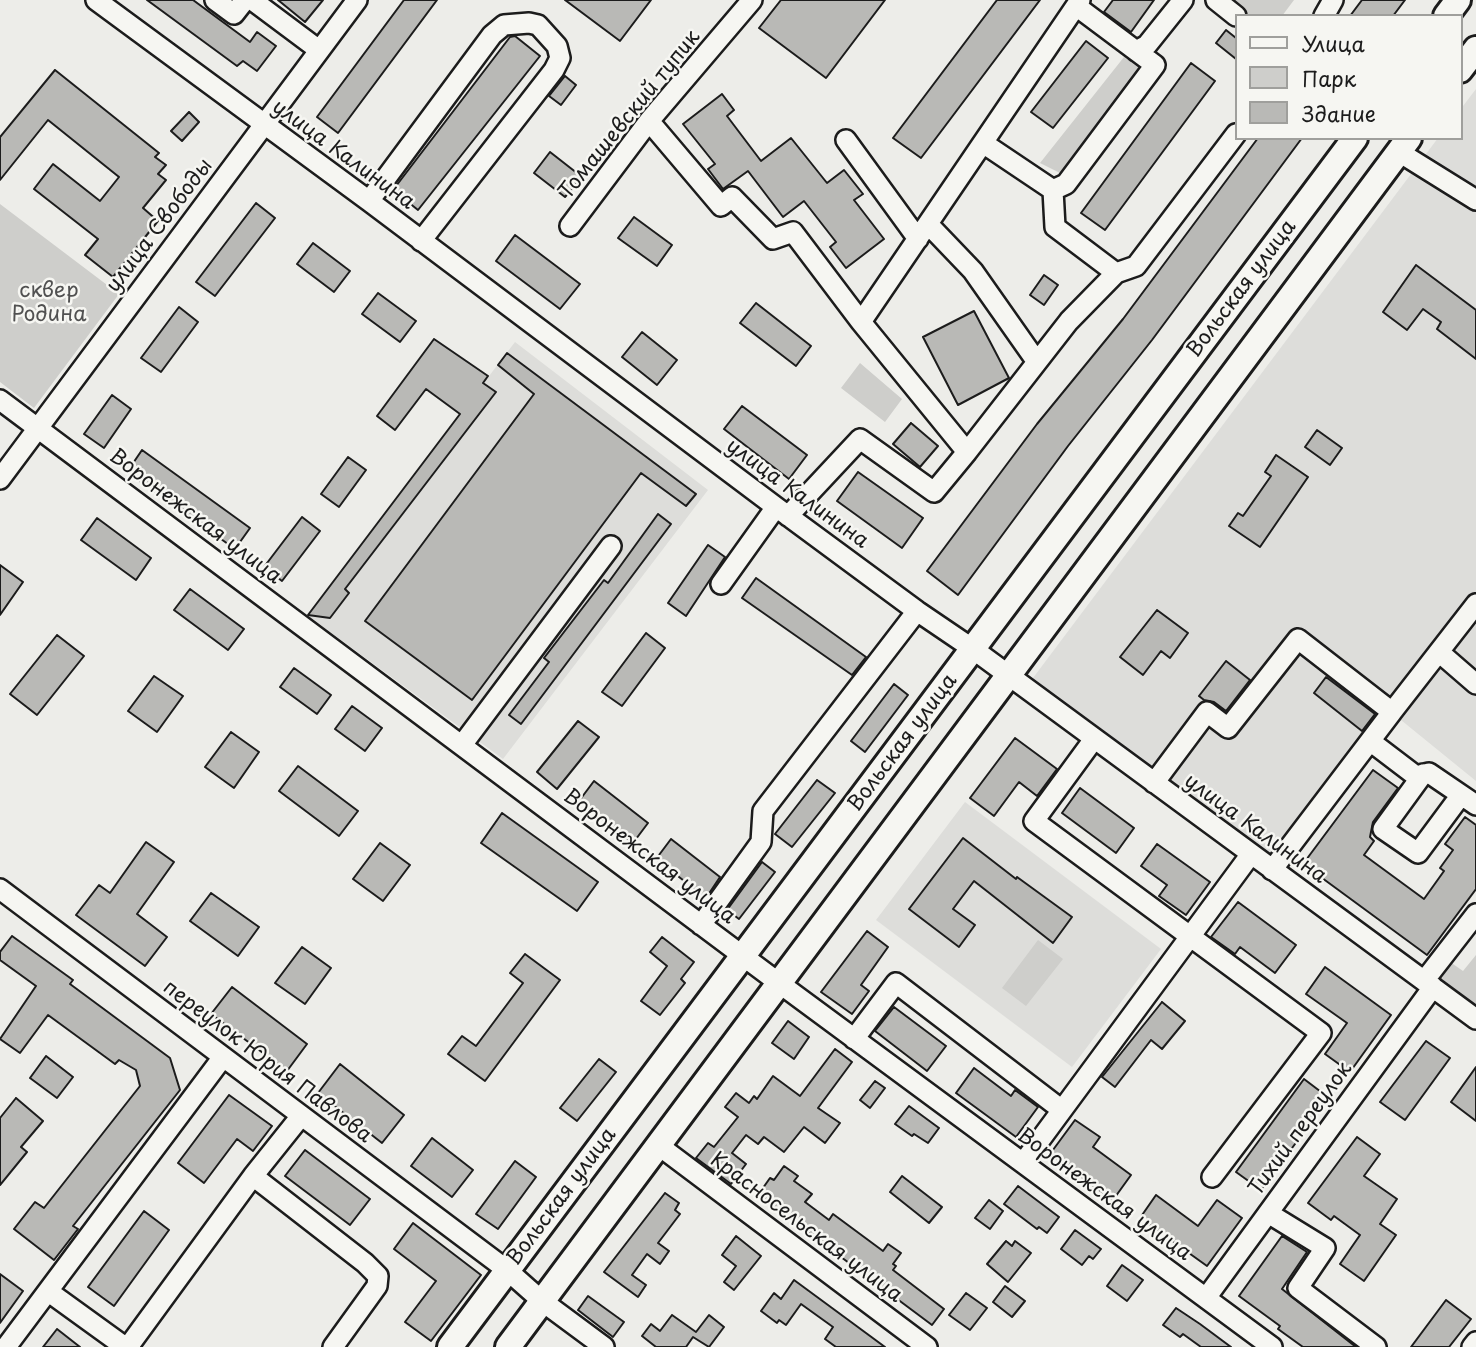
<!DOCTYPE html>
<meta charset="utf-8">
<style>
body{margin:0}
#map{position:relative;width:1476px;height:1347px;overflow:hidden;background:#edede9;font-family:"Playpen Sans",sans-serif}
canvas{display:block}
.legend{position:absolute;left:1235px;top:14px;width:228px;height:126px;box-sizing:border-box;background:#f6f6f2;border:2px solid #9f9f9c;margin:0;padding:9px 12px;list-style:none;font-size:21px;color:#1c1c1c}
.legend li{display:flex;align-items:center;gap:14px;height:35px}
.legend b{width:35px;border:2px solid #9f9f9c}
</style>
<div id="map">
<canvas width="1476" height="1347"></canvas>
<ul class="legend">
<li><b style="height:9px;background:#f6f6f2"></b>Улица</li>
<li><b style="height:19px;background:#cececb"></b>Парк</li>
<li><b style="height:19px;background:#b9b9b6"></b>Здание</li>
</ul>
</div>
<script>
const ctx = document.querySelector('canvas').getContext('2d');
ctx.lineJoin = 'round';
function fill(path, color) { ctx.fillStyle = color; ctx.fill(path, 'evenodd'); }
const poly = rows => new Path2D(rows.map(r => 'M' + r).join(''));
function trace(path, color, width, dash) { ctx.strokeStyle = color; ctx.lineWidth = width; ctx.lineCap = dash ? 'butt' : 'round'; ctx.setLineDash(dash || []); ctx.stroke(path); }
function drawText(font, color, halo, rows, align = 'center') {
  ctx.font = font + ' "Playpen Sans",sans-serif'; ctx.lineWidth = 5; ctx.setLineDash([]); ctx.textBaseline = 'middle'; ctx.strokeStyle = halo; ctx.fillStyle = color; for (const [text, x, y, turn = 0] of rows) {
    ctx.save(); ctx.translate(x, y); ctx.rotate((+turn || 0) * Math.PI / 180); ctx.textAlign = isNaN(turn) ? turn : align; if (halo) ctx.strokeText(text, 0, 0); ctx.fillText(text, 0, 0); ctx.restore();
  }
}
fill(poly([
 [1476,89,1476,781,1396,716,1281,865,1030,682,1438,138,1460,138,1460,110],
 [515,342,708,490,503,759,307,615],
 [965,802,1161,949,1072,1067,876,920]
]), '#ddddda');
fill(poly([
 [1231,0,1294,0,1282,16,1251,16],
 [1124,57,1143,71,1062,174,1040,163],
 [0,204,119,294,34,408,0,382],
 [860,363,902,399,885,422,841,388],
 [1038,940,1063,959,1026,1006,1002,988],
 [1440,955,1463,971,1476,955,1476,1005,1427,968]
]), '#cececb');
const building = poly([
 [147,0,193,0,250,42,257,32,276,46,257,71,243,61,237,66,147,0],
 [278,0,323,0,305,22,278,0],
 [404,0,437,0,338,133,317,117,404,0],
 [565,0,651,0,620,41,565,0],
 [781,0,885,0,826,78,759,28,781,0],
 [997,0,1040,0,921,158,893,138,997,0],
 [1113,0,1154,0,1131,32,1104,12,1113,0],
 [1362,0,1405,0,1393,16,1350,16,1362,0],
 [1226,30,1236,38,1236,59,1216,43,1226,30],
 [515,36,540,56,418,210,393,190,510,37,515,36],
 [1086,41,1108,58,1053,128,1031,112,1086,41],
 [1191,63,1215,81,1105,230,1081,213,1191,63],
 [55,70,159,153,155,157,166,165,158,174,166,180,143,208,158,221,113,277,85,255,98,239,34,189,53,164,100,201,119,177,48,120,0,180,0,137,55,70],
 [565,76,576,85,561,105,549,96,565,76],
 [722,94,734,110,727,116,761,161,791,138,827,183,844,170,863,194,854,200,884,239,846,268,830,247,836,242,804,201,783,217,748,171,723,189,708,169,715,164,683,124,722,94],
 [189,112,199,122,182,141,171,131,189,112],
 [1258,138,1302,138,1152,340,1068,446,958,595,927,571,1037,424,1123,319,1258,138],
 [550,152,582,177,565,197,534,173,550,152],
 [256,203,275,218,215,296,196,282,256,203],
 [634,217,672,245,657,266,618,238,634,217],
 [515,235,580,284,560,309,496,261,515,235],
 [313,243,350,271,334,292,297,264,313,243],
 [1416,265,1476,310,1476,359,1437,329,1441,322,1423,309,1407,330,1383,312,1416,265],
 [1044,275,1058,285,1044,305,1030,295,1044,275],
 [378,293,416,321,400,342,362,314,378,293],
 [756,303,811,346,796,366,740,323,756,303],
 [179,307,198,322,161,372,141,358,179,307],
 [974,311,1009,378,958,405,923,337,974,311],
 [642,332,677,360,657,385,622,357,642,332],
 [434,339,488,376,483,383,496,392,345,589,349,593,330,618,308,615,460,414,426,389,395,430,377,416,434,339],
 [507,353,696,494,686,506,641,473,472,700,365,621,534,394,498,365,507,353],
 [112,395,131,409,104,448,84,434,112,395],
 [742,406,807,455,789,479,724,429,742,406],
 [911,423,938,446,920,467,893,444,911,423],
 [1317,430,1342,448,1330,465,1305,447,1317,430],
 [142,450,250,528,235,549,127,472,142,450],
 [1276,455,1308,477,1260,547,1229,526,1238,513,1243,516,1271,476,1265,472,1276,455],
 [348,457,366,470,339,507,321,494,348,457],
 [858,472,923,518,902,548,837,501,858,472],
 [658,514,671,524,521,724,509,715,549,662,544,658,604,580,608,583,658,514],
 [302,517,320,531,282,581,264,567,302,517],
 [97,518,151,558,136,580,81,540,97,518],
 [708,545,725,557,686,616,668,603,708,545],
 [0,565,23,582,0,615,0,565],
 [756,578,866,657,852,675,742,598,756,578],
 [190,589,244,629,228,650,174,610,190,589],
 [1157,610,1188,633,1170,658,1161,651,1143,675,1120,657,1157,610],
 [646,633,665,648,622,706,602,692,646,633],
 [57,635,84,656,37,715,10,694,57,635],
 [1226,661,1250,680,1226,711,1214,702,1204,700,1199,696,1226,661],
 [294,668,331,695,317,714,280,687,294,668],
 [154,676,183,696,157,732,128,711,154,676],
 [1326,677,1375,714,1362,731,1314,693,1326,677],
 [894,684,908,695,865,752,851,741,894,684],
 [352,706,382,728,365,751,335,729,352,706],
 [578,721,599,737,557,789,537,772,578,721],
 [231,732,259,752,234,788,205,767,231,732],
 [1015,738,1057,769,1037,796,1019,782,994,816,970,798,1015,738],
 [298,766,358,811,339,836,279,791,298,766],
 [1373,770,1398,788,1373,822,1370,837,1374,841,1364,855,1424,899,1444,871,1440,868,1453,850,1445,844,1465,817,1476,825,1476,889,1427,955,1303,864,1373,770],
 [817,780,835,793,792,847,775,834,817,780],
 [594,781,648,823,633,843,579,801,594,781],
 [1080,788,1134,828,1116,853,1062,813,1080,788],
 [502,813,598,882,577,911,481,843,502,813],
 [963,838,1016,879,1017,877,1072,917,1053,943,974,881,953,909,975,925,959,947,909,909,963,838],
 [671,839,720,877,706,898,656,859,671,839],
 [146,842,174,862,137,914,167,937,145,966,76,915,99,885,110,893,146,842],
 [380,843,410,865,383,901,353,879,380,843],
 [1157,844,1210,882,1186,915,1159,896,1167,885,1141,866,1157,844],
 [762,862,775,872,739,919,727,910,762,862],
 [211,893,259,927,238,956,190,921,211,893],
 [1238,902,1296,945,1275,973,1240,947,1235,954,1211,937,1238,902],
 [867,931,888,947,861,985,869,991,852,1014,821,992,867,931],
 [12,936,73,980,70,984,170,1058,180,1090,73,1226,78,1229,54,1260,14,1229,35,1202,44,1208,140,1086,136,1070,119,1060,115,1064,48,1015,20,1053,0,1039,36,986,0,960,0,952,12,936],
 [662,937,694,962,681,979,685,983,660,1015,641,1001,667,966,650,952,662,937],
 [302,947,331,968,305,1004,275,983,302,947],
 [525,954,560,980,485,1081,448,1054,462,1036,476,1046,523,983,510,973,525,954],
 [1325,967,1391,1015,1350,1072,1325,1054,1347,1023,1306,994,1325,967],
 [232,987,307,1044,287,1071,211,1014,232,987],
 [1162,1002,1185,1021,1162,1049,1151,1040,1115,1087,1102,1077,1162,1002],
 [894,1007,946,1046,927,1071,875,1031,894,1007],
 [788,1021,809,1037,794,1059,772,1043,788,1021],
 [1426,1041,1450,1058,1405,1120,1380,1102,1426,1041],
 [835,1049,852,1062,818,1108,840,1123,825,1143,804,1127,784,1152,764,1137,758,1144,746,1135,732,1153,746,1164,731,1184,696,1158,708,1143,714,1147,738,1117,725,1107,736,1093,749,1103,754,1096,757,1099,773,1076,800,1096,835,1049],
 [46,1056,73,1077,57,1098,30,1078,46,1056],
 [599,1059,616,1072,577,1121,560,1108,599,1059],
 [340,1064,404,1115,382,1143,318,1093,340,1064],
 [1476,1067,1476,1121,1451,1102,1476,1067],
 [974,1068,1011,1096,1015,1090,1038,1107,1016,1137,956,1093,974,1068],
 [1304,1079,1329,1098,1261,1190,1236,1172,1304,1079],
 [875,1081,885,1088,870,1108,860,1100,875,1081],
 [229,1095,272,1126,253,1151,237,1139,204,1183,178,1163,229,1095],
 [16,1098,43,1121,21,1147,27,1152,0,1185,0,1118,16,1098],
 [909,1106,939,1128,928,1143,914,1134,912,1136,895,1124,909,1106],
 [1075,1120,1100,1137,1093,1147,1131,1175,1113,1200,1050,1154,1075,1120],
 [1357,1137,1380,1154,1364,1176,1397,1199,1380,1224,1396,1235,1364,1281,1340,1264,1360,1235,1334,1216,1331,1220,1308,1203,1357,1137],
 [432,1138,473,1170,452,1197,411,1166,432,1138],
 [305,1150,370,1199,350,1225,285,1176,305,1150],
 [515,1161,536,1177,498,1229,476,1214,515,1161],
 [784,1166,798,1176,794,1181,812,1194,805,1202,829,1220,833,1214,883,1251,888,1244,901,1253,893,1264,896,1266,893,1270,944,1309,932,1325,758,1195,770,1178,774,1180,784,1166],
 [902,1176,942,1207,929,1223,890,1192,902,1176],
 [1018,1186,1059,1217,1047,1233,1039,1227,1037,1229,1004,1204,1018,1186],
 [665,1193,679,1203,675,1210,680,1214,658,1243,669,1251,660,1264,647,1254,632,1275,646,1285,638,1297,604,1272,665,1193],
 [1156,1195,1198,1226,1217,1200,1242,1218,1207,1266,1140,1218,1156,1195],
 [989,1200,1003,1211,990,1229,975,1218,989,1200],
 [144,1211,169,1230,114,1306,88,1287,144,1211],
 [413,1223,481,1275,431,1341,405,1322,436,1281,394,1249,413,1223],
 [1075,1230,1101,1249,1093,1259,1089,1256,1082,1265,1061,1249,1075,1230],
 [736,1236,761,1256,734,1290,724,1282,736,1266,722,1255,736,1236],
 [1282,1236,1307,1252,1282,1289,1356,1347,1303,1347,1278,1329,1280,1326,1239,1296,1282,1236],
 [1006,1241,1012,1246,1015,1241,1031,1253,1008,1282,987,1264,1006,1241],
 [1122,1265,1143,1280,1127,1301,1107,1286,1122,1265],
 [0,1274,23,1291,0,1323,0,1274],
 [794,1280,847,1319,885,1347,836,1347,825,1339,833,1327,801,1304,786,1325,779,1320,777,1323,761,1311,774,1293,781,1299,794,1280],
 [1005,1286,1025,1301,1012,1317,993,1302,1005,1286],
 [966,1293,987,1308,970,1330,949,1315,966,1293],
 [588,1296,624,1322,613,1337,578,1310,588,1296],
 [1446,1300,1471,1319,1449,1347,1411,1347,1446,1300],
 [1176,1308,1200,1324,1231,1347,1201,1347,1183,1334,1180,1337,1163,1325,1176,1308],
 [672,1315,696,1332,709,1315,724,1327,709,1347,693,1337,686,1347,656,1347,642,1336,651,1324,660,1331,672,1315],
 [57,1329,80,1347,43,1347,57,1329]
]);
fill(building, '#b9b9b6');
trace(building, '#1c1c1c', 2);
const minor = poly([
 [96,0,369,201,776,507,917,611,973,649,1476,1019],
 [215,0,234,14,245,0],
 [252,0,319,50],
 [1216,0,1236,16],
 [1324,16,1333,0],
 [1136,51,1147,45,1183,0],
 [649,121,721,206,732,197,773,239,793,232,861,322],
 [846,140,918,239],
 [983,143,1053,190,1055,227,1116,273],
 [1399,152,1476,200],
 [1053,190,1066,184,1155,65,1076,6],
 [369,201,492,35,504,25,529,23,538,25,557,46,560,58,554,70,421,241],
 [928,224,973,271,1037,362],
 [570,226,649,121,752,0],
 [0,400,779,983,1272,1347],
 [967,452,1069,321,1116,273,1136,266,1236,134],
 [0,479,357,0],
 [788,516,860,439,934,492,967,452,861,322,1080,0],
 [721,584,776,507],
 [1439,652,1476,684],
 [1392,712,1476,604],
 [1094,739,1034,821,1321,1033,1212,1177],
 [1370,741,1416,776,1429,773,1476,805],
 [462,745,611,546],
 [1423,774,1383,829,1418,853,1461,795],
 [1154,783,1207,712,1228,728,1298,639,1392,712,1272,870],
 [0,889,507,1270,542,1301,604,1347],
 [701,925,761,842,763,811,917,611],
 [1424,981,1476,914],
 [854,1039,896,983,1062,1110],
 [658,1145,927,1347],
 [1023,1163,1251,854],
 [253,1176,365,1263,378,1276,377,1286,333,1347],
 [1268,1213,1325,1248,1298,1288,1376,1347],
 [49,1292,125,1347],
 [1206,1298,1433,987],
 [6,1347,223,1057],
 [128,1347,253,1176,301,1116],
 [1472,1347,1476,1342]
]);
const major = poly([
 [1446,16,1458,0],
 [1460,70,1476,49],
 [450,1347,1355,138],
 [508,1347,1409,138]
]);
trace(minor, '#1c1c1c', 24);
trace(major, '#1c1c1c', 30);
trace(minor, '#f6f6f2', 19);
trace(major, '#f6f6f2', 24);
drawText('21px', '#1c1c1c', '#f6f6f2', [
 ["Томашевский тупик",630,115,-51],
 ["улица Калинина",343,155,36],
 ["улица Свободы",160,226,-53],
 ["Вольская улица",1242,289,-53],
 ["улица Калинина",797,494,36],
 ["Воронежская улица",195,517,37],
 ["Вольская улица",903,743,-53],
 ["улица Калинина",1255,829,36],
 ["Воронежская улица",649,857,37],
 ["переулок Юрия Павлова",267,1062,37],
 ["Тихий переулок",1301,1129,-54],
 ["Воронежская улица",1104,1195,36],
 ["Вольская улица",562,1197,-53],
 ["Красносельская улица",806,1228,37]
]);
drawText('21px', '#515151', '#f6f6f2', [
 ["сквер",49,291],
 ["Родина",49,315]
]);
</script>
